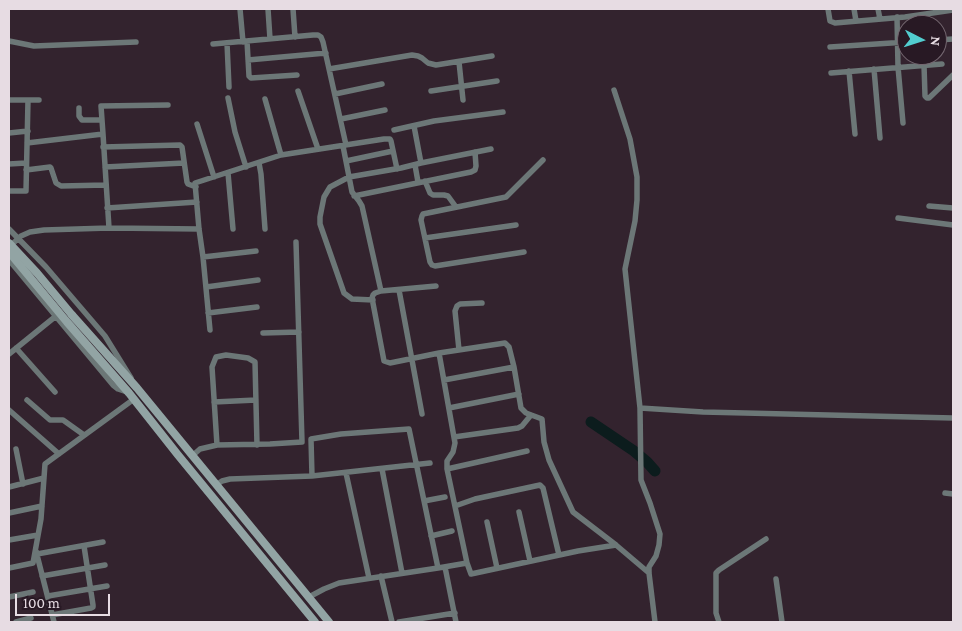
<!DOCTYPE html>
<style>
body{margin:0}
#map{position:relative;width:962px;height:631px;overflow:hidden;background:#33232e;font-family:"Crimson Pro",serif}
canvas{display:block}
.frame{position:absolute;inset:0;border:10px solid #e7dce3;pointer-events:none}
.north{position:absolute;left:897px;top:15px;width:50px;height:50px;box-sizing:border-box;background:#281924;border:1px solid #746770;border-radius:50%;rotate:95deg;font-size:14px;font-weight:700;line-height:20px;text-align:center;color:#e7dce3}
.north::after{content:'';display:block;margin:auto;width:18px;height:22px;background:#52cdcf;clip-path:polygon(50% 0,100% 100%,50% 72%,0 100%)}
.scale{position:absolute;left:15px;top:594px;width:95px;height:22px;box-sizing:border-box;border:2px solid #e7dce3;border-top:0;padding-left:6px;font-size:15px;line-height:18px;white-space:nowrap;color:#e7dce3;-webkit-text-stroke:4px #281924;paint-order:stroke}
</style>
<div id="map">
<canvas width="962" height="631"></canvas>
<div class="frame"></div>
<div class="north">N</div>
<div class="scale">100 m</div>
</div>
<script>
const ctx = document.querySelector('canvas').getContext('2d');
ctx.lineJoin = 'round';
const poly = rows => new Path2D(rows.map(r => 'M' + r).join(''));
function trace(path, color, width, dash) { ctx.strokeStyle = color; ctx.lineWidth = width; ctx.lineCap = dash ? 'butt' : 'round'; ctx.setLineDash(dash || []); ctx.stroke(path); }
trace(poly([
 [591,422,634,451,647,462,655,471]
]), '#0c1c1d', 11);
trace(poly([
 [240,9,243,42],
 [268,9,270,39],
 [293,9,295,37],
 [828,9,830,21,835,23,905,17,953,10],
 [854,9,856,21],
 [878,9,880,19],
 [897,17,898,67,903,123],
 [937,40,953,39],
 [9,41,34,46,136,42],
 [247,41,249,76,251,78,297,75],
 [227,43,229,87],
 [213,44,313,35,318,35,321,37,323,42,346,145],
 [830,47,907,42],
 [248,60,326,53],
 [459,62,463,100],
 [924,65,925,96,927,98,929,98,953,75],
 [329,69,412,55,418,56,422,58,428,63,436,65,492,56],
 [874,69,880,138],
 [849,71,855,134],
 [831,73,942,64],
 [614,90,630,139,637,177,637,200,635,221,625,269,640,408,641,480,650,503,660,534,659,545,656,556,649,567,649,573,655,622],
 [298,91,318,149],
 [431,91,497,81],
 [335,94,382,84],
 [228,98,235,132,246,167],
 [265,99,281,155],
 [9,100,28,100],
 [79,108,79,116,82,120,102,120],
 [341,119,385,110],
 [197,124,214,177],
 [414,126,421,163],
 [394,130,434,121,503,112],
 [9,133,28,131],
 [103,134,109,228],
 [27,143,103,134,101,106,168,105],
 [343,146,352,192,359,201,362,206,381,291],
 [103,147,180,145,182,147,187,182,188,184,196,187],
 [346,161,393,151],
 [259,163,261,174,265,229],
 [9,164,26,163],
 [415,165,418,182],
 [105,167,184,163],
 [26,170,50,167,51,168,56,183,61,186,106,185],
 [228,173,233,229],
 [425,181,430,193,433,195,444,195,448,196,456,207],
 [9,191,26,191,28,100,39,100],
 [354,196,471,172,475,170,476,166,475,152],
 [929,206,953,208],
 [107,208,197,202],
 [898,218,953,225],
 [9,229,46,267,105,336,131,378],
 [425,238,516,225],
 [9,247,21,236,30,232,44,230,109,228,199,229],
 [524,252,435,266,432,265,430,262,421,220,422,216,423,214,506,197,543,160],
 [203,257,256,251],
 [9,260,113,385,118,389,127,392],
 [436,286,381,291,375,293,373,295,372,298,384,361,390,363,439,353,505,343,509,347,514,367,521,408,526,413,542,419,544,442,549,460,573,512,616,545,649,573],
 [206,287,258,280],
 [399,290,422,414],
 [373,300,352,299,344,293,320,224,320,217,324,197,330,187,349,177,401,168,421,163,491,149],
 [208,313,257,307],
 [210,330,203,257,199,229,195,183,281,155,384,139,390,139,391,141,397,169],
 [263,333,299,332],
 [16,348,55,392],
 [459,350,455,311,457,306,460,304,482,303],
 [439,353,455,443,453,452,447,461,447,469],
 [9,354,56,316],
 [444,380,514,367],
 [27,400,50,420,63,420,84,435],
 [214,402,256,400],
 [449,408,519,394],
 [640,408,703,412,953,418],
 [9,410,59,454],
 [454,437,518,428,522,426,531,415],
 [217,445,212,367,216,357,226,355,248,358,255,362,257,445],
 [16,449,23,484],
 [192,456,200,449,217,445,270,444,302,442,296,242],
 [382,469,402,573],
 [346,473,369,578],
 [312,476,430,463],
 [216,485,222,481,230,479,312,476,311,439,341,434,409,429,438,568,467,563,447,469,527,451],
 [9,487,44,478],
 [945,493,953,494],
 [424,501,445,497],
 [455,506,475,499,540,485,543,488,559,555],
 [519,512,530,561],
 [9,513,42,506],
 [487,522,497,568],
 [431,536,452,531],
 [9,540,38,535],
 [36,551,54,622],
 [37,554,103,542],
 [467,563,471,574,578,551,616,545],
 [445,567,456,622],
 [9,568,33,563,41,519,45,464,134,399],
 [42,576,105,565],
 [381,576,392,622],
 [776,579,782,622],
 [48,596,107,586],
 [9,597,33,592],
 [309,597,324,589,339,583,438,568],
 [52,615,91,608,93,607,93,605,84,546],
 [16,622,31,618],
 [399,622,455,613],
 [719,622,716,613,716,573,719,570,766,539]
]), '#6c7777', 5.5);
trace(poly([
 [9,252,67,322,129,393,178,455,315,622],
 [72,315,137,388,329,622]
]), '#92a4a4', 8);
trace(poly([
 [9,243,37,273,72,315]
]), '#92a4a4', 8);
</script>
